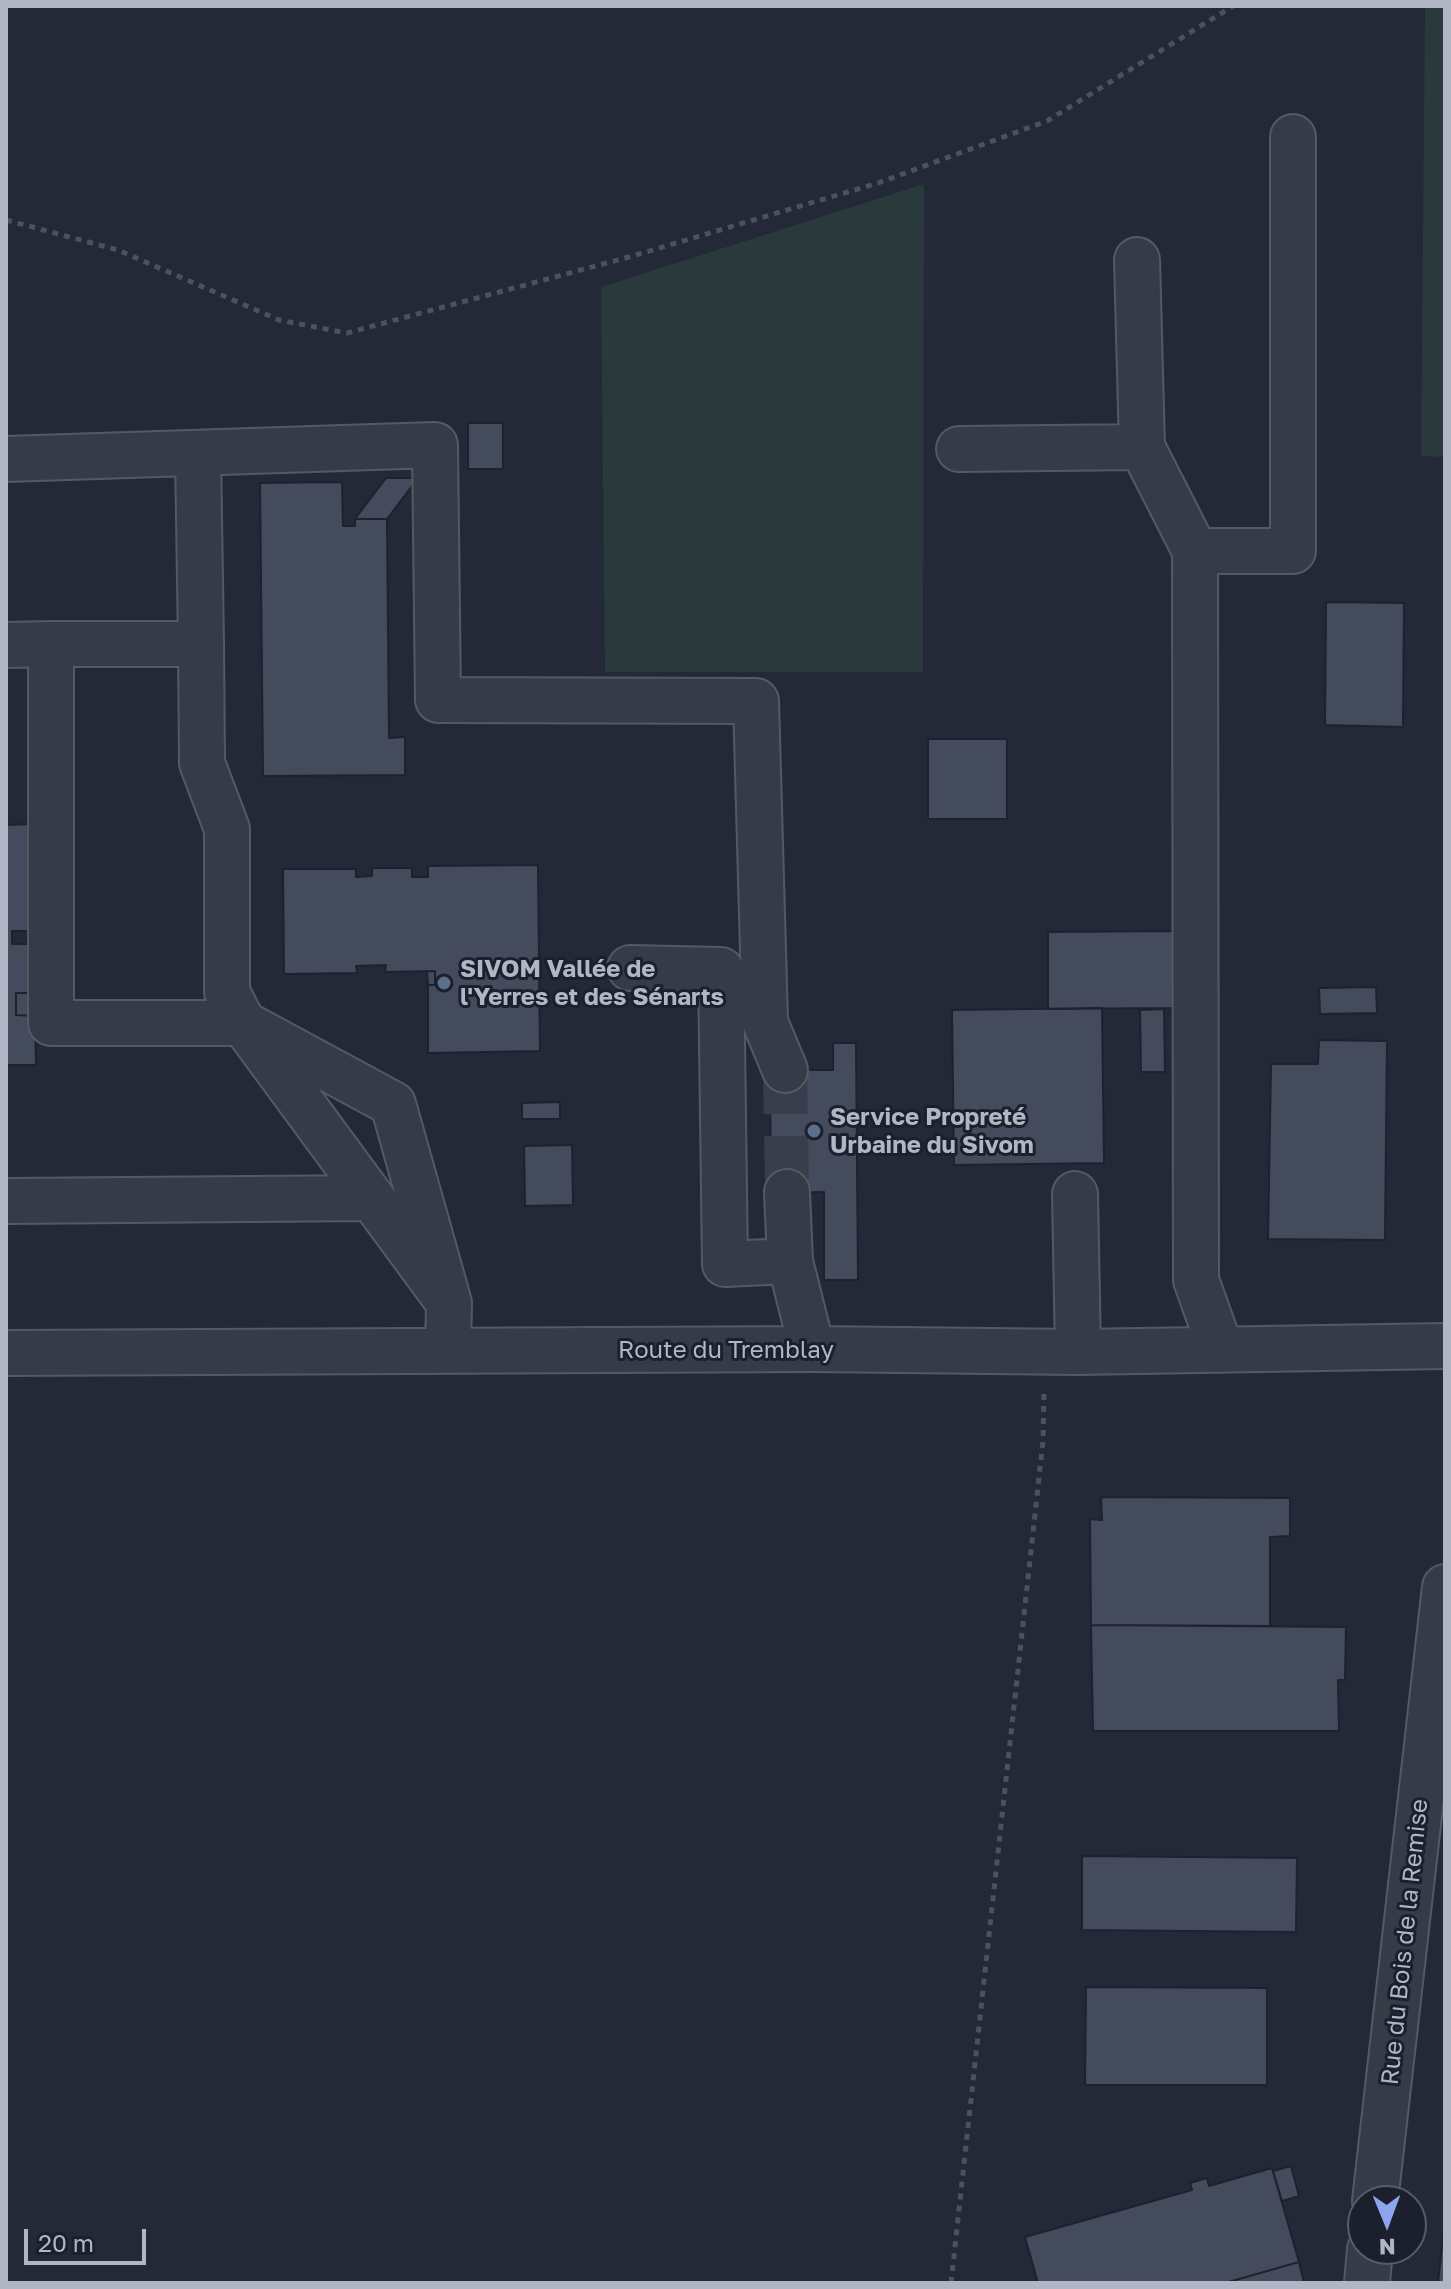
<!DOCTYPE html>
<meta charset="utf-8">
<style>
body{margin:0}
#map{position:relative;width:1451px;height:2289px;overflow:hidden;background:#232937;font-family:"Golos Text",sans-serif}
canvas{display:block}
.frame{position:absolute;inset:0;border:8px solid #b1b6c4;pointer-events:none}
.north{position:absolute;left:1347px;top:2185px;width:80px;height:80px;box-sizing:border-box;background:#1c202c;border:2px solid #585c69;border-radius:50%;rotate:179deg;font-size:22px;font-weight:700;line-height:32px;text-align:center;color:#b1b6c4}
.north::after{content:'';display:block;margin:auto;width:28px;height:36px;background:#8ca5ee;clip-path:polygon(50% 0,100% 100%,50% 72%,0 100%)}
.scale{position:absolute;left:24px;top:2229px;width:122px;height:36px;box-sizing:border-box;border:4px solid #b1b6c4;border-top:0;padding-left:10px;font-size:24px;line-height:28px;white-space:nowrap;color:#b1b6c4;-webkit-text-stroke:6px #1c202c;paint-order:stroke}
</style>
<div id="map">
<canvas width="1451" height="2289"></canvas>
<div class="frame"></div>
<div class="north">N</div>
<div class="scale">20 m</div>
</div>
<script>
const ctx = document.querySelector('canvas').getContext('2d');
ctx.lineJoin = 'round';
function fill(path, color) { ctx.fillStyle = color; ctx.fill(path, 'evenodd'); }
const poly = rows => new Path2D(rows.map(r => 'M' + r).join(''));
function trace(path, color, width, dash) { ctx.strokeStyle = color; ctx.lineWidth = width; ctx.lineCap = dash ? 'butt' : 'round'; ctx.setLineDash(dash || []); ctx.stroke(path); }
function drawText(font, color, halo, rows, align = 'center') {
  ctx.font = font + ' "Golos Text",sans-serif'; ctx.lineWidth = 6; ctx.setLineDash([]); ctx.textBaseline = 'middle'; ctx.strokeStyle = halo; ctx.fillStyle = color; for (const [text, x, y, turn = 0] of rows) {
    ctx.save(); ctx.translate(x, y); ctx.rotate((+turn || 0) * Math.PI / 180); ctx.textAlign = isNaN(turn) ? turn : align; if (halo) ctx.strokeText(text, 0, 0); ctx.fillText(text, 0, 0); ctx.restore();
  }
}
fill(poly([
 [1425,6,1445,6,1445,457,1421,456],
 [924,184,923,672,605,672,601,287]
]), '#29393c');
const building = poly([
 [468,423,503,423,503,469,468,469,468,423],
 [386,478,418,478,387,519,355,519,386,478],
 [342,482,343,526,355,526,355,519,387,519,389,738,405,737,405,775,263,776,260,483,342,482],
 [1326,602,1404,603,1403,727,1325,725,1326,602],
 [928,739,1007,739,1007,819,928,819,928,739],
 [32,824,34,931,12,931,12,944,33,944,34,993,16,993,16,1015,35,1016,36,1065,6,1065,6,825,32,824],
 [538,865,540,1051,428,1053,428,985,435,985,435,971,385,972,386,965,356,966,357,973,284,974,283,869,356,869,356,877,372,876,372,868,412,868,412,877,428,877,428,866,538,865],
 [1175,931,1175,1008,1048,1009,1048,932,1175,931],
 [427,971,435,971,435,985,428,985,427,971],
 [1376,987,1377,1013,1320,1014,1319,988,1376,987],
 [16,993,34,993,35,1016,16,1015,16,993],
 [1102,1008,1104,1163,954,1165,952,1010,1102,1008],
 [1164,1009,1165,1072,1141,1072,1140,1010,1164,1009],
 [1319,1040,1387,1041,1385,1240,1268,1239,1271,1064,1318,1064,1319,1040],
 [833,1043,856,1043,858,1280,824,1280,824,1192,771,1193,770,1070,833,1070,833,1043],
 [560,1102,560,1119,522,1119,522,1103,560,1102],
 [572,1145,573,1205,525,1206,524,1146,572,1145],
 [1101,1497,1290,1498,1290,1536,1270,1537,1270,1626,1091,1625,1090,1519,1102,1520,1101,1497],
 [1091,1625,1346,1627,1345,1680,1338,1680,1339,1731,1093,1731,1091,1625],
 [1082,1856,1297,1858,1296,1932,1082,1930,1082,1856],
 [1086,1987,1267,1988,1267,2085,1085,2085,1086,1987],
 [1291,2166,1299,2196,1282,2201,1273,2171,1291,2166],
 [1272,2168,1299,2262,1225,2283,1038,2283,1025,2237,1192,2190,1190,2183,1207,2178,1209,2186,1272,2168],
 [1445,2218,1445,2283,1438,2283,1445,2218],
 [1299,2262,1304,2283,1225,2283,1299,2262]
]);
fill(building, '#444b5c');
trace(building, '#1e222e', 2);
trace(poly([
 [785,1070,787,1192]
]), '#383e4c', 44, [44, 22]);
const minor = poly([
 [1137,260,1142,447,1195,551],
 [959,449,1142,447],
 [198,453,201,644,202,763,227,829,227,992,243,1023,51,1023,51,644,201,644],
 [6,459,435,445,438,700,756,701,765,1022,785,1070],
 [6,645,51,644],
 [630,968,721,970,725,1264,790,1261],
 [787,1192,790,1261,812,1349],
 [1075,1194,1078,1352],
 [6,1201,372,1198],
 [1221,1350,1196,1280,1195,551,1293,551,1293,137],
 [448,1351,449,1303,243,1023,393,1104,449,1303],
 [6,1353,812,1349,1078,1352,1445,1346],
 [1375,2201,1445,1587],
 [1367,2283,1370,2249]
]);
trace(minor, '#545965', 48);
trace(poly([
 [6,220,118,250,279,320,347,333,629,257,878,183,1047,121,1233,6],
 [951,2283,1043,1441,1044,1393]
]), '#46555a', 5, [6, 6]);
trace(minor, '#363b48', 44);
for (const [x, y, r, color] of [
 [444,983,8,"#5c6f8a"],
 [814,1131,8,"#5c6f8a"]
]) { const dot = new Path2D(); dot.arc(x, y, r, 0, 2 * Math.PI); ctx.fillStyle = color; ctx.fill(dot); trace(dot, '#1c202c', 3); }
drawText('bold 24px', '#b1b6c4', '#1c202c', [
 ["SIVOM Vallée de",460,969],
 ["l'Yerres et des Sénarts",460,997],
 ["Service Propreté",830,1117],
 ["Urbaine du Sivom",830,1145]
], 'left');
drawText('24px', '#b1b6c4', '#1c202c', [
 ["Route du Tremblay",726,1350],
 ["Rue du Bois de la Remise",1405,1942,-84]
]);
</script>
